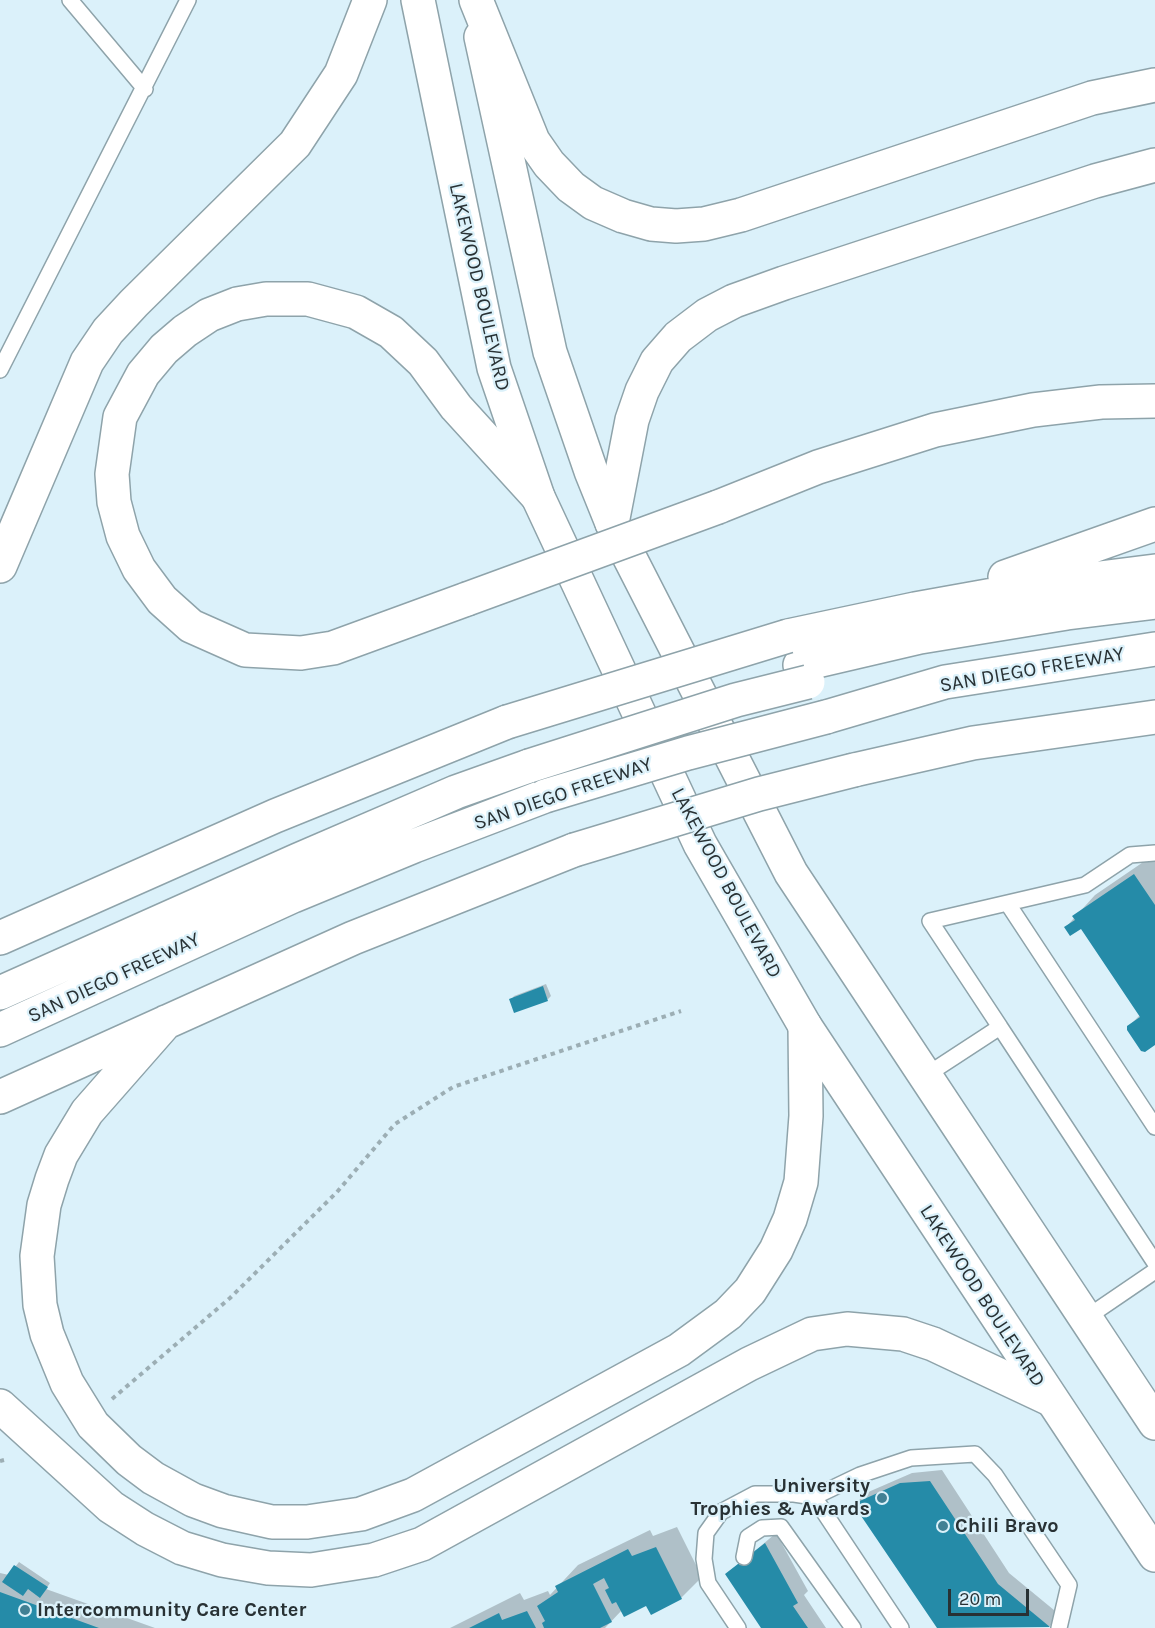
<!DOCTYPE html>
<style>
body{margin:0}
#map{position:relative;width:1155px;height:1628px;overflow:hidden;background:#dbf1fa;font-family:Karla,sans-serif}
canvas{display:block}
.scale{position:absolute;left:948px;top:1589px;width:81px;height:27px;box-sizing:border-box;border:3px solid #283134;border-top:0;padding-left:8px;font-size:18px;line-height:21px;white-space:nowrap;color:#283134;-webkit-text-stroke:4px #dbf1fa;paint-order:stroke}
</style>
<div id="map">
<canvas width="1155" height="1628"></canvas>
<div class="scale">20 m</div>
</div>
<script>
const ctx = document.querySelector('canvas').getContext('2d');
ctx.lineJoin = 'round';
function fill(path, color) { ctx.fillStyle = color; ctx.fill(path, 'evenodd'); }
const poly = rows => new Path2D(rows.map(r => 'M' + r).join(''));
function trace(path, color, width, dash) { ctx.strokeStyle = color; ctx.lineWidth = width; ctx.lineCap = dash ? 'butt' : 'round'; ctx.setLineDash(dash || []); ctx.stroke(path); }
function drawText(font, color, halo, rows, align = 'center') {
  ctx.font = font + ' Karla,sans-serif'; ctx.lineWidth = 4.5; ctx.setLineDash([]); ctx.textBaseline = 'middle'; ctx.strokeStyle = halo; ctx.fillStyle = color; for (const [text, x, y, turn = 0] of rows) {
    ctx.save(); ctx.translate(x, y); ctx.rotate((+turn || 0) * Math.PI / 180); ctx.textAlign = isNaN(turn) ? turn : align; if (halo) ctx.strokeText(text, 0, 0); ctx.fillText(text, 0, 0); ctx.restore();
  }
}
fill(poly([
 [1155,854,1155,1044,1129,1026,1140,1015,1081,927,1066,927,1095,895],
 [546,984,551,996,548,999,515,1011,511,1000,514,996],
 [942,1470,1009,1573,1060,1615,1050,1626,938,1628,855,1504,866,1493,912,1473],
 [677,1527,702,1577,681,1598,622,1610,605,1628,450,1628,520,1593,524,1600,548,1591,550,1595,578,1565,650,1530,653,1536],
 [776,1533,808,1591,804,1595,826,1628,763,1628,727,1575],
 [19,1562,50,1583,46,1589,155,1628,0,1628,0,1573,9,1575]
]), '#0003');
fill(poly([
 [1134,874,1155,905,1155,1045,1145,1052,1141,1051,1127,1030,1127,1026,1140,1017,1081,929,1070,936,1064,927,1075,920,1072,916],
 [543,986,548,1001,514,1013,509,999],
 [930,1481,998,1584,1050,1627,937,1628,853,1504,900,1483],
 [765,1543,798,1603,793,1606,808,1628,761,1628,725,1574],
 [656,1547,682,1599,651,1615,646,1606,624,1617,616,1602,612,1604,605,1590,609,1588,604,1578,593,1584,612,1622,600,1628,544,1628,542,1623,545,1621,537,1606,558,1592,555,1586,628,1549,632,1556],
 [14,1565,48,1587,40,1598,28,1589,23,1596,2,1582],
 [0,1592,99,1628,0,1628],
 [527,1611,536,1628,469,1628,499,1613,502,1620]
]), '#258ba8');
const service = poly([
 [70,0,145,89],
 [0,370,188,0],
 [1008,904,1155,1127],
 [1000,1027,1155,1263],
 [925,1076,1000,1027,930,921,1085,885,1130,855,1155,853],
 [1086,1318,1155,1271],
 [814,1497,901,1628],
 [744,1557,748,1537,762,1528,781,1527,853,1628],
 [738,1628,708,1583,704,1559,706,1533,721,1512,755,1494,794,1494,814,1497,860,1475,911,1458,975,1454,995,1475,1069,1585,1059,1628]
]);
const primary = poly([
 [418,0,494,368,538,497,700,844,805,1026,1155,1555],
 [481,37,550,352,591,471,612,523,791,873,1155,1423]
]);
const motorway = poly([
 [476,0,533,141,549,164,571,187,593,203,623,216,651,224,676,226,704,224,741,215,1092,98,1155,85],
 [718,507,818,467,935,430,1033,410,1101,402,1155,401],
 [612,523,632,420,642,391,657,361,678,337,707,315,734,301,784,283,1095,181,1155,165],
 [0,566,87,362,108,331,134,303,295,144,341,74,370,0],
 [1005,577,1155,524],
 [467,599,333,648,301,653,245,650,191,626,162,600,139,569,123,536,114,502,112,474,120,417,143,374,164,349,185,331,209,315,237,304,266,299,308,299,356,312,391,332,423,362,456,407,538,497],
 [788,636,915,609,1060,583,1155,571],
 [800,665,920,637,1067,613,1155,602],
 [826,717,945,682,1155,649],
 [854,770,973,743,1155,717],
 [0,938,275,816,507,722],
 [0,993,298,860,456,792,529,766],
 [166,1022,87,1112,61,1155,52,1179,44,1205,37,1256,40,1305,47,1334,67,1383,93,1425,129,1460,153,1478,193,1500,223,1511,272,1522,307,1522,361,1514,413,1495,679,1350,728,1314,750,1291,776,1250,790,1219,801,1182,806,1116,805,1026],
 [0,1030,293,896,414,846,545,796],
 [0,1097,353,938,574,850],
 [0,1406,111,1507,145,1529,182,1548,222,1560,268,1568,311,1570,374,1560,422,1544,749,1364,812,1334,847,1329,903,1334,933,1344,1050,1399]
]);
trace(service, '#8ea3aa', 18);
trace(primary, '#8ea3aa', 36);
trace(motorway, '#8ea3aa', 36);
trace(poly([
 [112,1399,230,1298,337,1192,395,1124,453,1087,681,1011],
 [0,1461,4,1460]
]), '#9caeb4', 4, [4.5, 4.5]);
trace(service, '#fff', 15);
trace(primary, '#fff', 33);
trace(motorway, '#fff', 33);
const motorwayBridge = poly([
 [467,599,718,507],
 [507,722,788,636],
 [529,766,736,700,808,682],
 [545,796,688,753,826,717],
 [574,850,759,794,854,770]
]);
trace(motorwayBridge, '#8ea3aa', 36, []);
trace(motorwayBridge, '#fff', 33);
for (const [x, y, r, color] of [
 [882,1498,6,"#418094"],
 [943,1526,6,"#418094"],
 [25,1610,6,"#418094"]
]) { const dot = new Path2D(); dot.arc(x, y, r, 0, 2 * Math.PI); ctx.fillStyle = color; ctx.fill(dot); trace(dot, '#dbf1fa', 2); }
drawText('20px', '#283134', '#dbf1fa', [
 ["LAKEWOOD BOULEVARD",479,287,77],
 ["SAN DIEGO FREEWAY",1032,670,-10],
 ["SAN DIEGO FREEWAY",563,794,-19],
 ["LAKEWOOD BOULEVARD",726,883,62],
 ["SAN DIEGO FREEWAY",114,978,-25],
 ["LAKEWOOD BOULEVARD",982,1296,57]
]);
drawText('bold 20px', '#283134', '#dbf1fa', [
 ["University",870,1486,"right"],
 ["Trophies & Awards",870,1509,"right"],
 ["Chili Bravo",955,1526],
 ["Intercommunity Care Center",37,1610]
], 'left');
</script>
